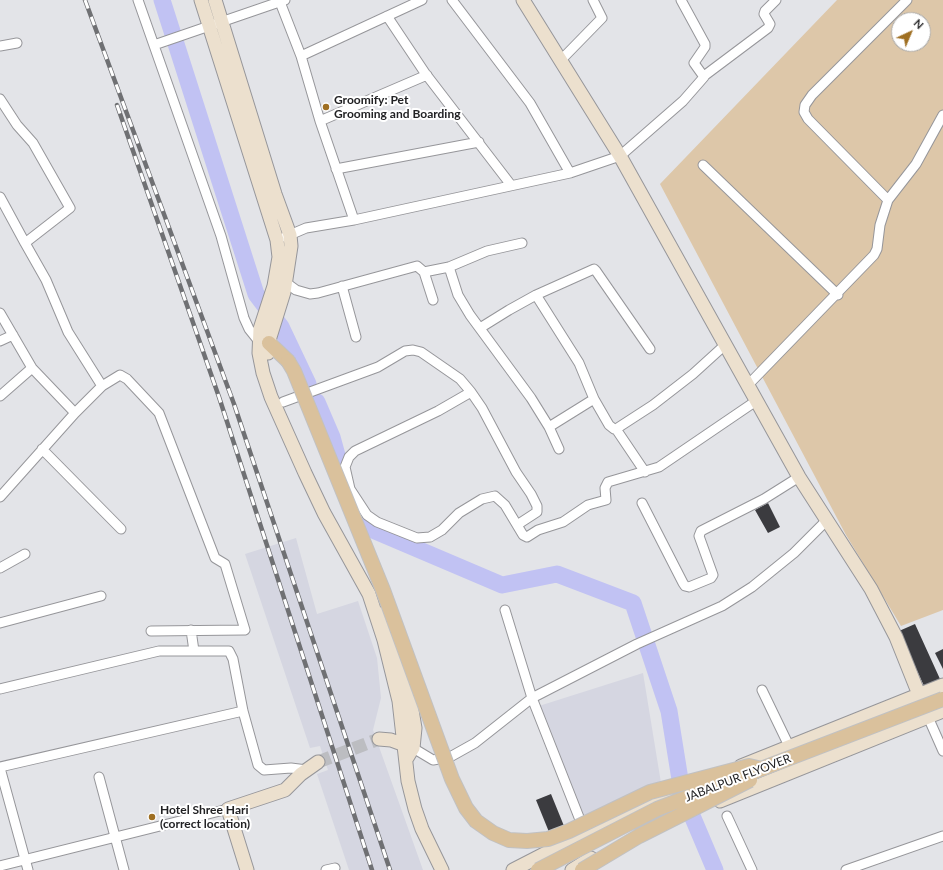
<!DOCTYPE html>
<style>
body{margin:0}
#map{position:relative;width:943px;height:870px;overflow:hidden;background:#e3e4e8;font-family:Lato,sans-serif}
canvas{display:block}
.north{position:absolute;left:891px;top:12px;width:40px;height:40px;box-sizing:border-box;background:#fff;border:1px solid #a7a7a7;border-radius:50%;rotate:44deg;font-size:11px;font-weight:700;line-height:16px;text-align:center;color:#222224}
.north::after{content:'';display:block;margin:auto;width:14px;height:18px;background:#9f6f22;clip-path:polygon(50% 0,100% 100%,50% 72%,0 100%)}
</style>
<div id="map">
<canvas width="943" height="870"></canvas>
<div class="north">N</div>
</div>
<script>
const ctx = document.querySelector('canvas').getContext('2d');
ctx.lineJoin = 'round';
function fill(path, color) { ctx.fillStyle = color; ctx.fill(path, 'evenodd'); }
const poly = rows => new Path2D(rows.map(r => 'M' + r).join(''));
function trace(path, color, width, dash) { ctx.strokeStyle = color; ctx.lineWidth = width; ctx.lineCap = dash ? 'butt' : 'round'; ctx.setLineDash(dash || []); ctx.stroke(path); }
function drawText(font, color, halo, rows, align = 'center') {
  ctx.font = font + ' Lato,sans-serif'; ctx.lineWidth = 4; ctx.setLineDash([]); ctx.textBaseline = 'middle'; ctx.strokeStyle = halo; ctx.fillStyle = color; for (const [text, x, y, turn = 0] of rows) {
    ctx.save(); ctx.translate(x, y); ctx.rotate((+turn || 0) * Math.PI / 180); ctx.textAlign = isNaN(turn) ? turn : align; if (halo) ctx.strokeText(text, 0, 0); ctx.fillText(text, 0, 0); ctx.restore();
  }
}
fill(poly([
 [296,538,317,614,358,601,377,658,381,698,373,730,423,870,349,870,317,774,328,770,320,746,310,748,245,554],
 [643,673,661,783,583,819,539,706]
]), '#d5d6e1');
fill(poly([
 [837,0,943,0,943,610,901,626,846,535,660,184],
 [899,20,923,20,923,44,899,44]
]), '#ddc7a9');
trace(poly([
 [162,0,256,294,281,327,308,384],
 [317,402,332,437,349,499,375,531,502,585,557,574,633,603,669,711,682,792,715,870]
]), '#c1c2f3', 17);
fill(poly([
 [768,503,780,527,768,533,755,510],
 [915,624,940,679,924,686,899,631],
 [943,649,943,669,935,653],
 [551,794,564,826,549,832,536,800]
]), '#3b3b3f');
trace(poly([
 [318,762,379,739]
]), '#bcbdc1', 13, [13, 6]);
const street = poly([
 [138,0,221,236,244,318,249,329,261,344],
 [452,0,530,103,570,173],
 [280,2,301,56,320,121,354,220],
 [387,16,425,73,511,185],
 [154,45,285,0],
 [0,46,17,43],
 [301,56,422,0],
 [561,60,602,18,593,0],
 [704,76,768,28,770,24,764,14,765,11,776,0],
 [0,99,17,125,33,143,70,208,25,243,46,280,68,332,102,386],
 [320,121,427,75],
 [703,165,838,295],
 [336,169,479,142],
 [0,197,25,243],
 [888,200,808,119,804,112,805,105,812,95,907,0],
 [285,237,306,228,354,220,570,173,620,156,683,101,704,77,694,63,705,47,705,44,681,0],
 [449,267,458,295,470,315,531,398,549,427,559,449],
 [424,272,433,300],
 [285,282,296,290,310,294,318,293,417,266,424,272,449,267,487,251,522,243],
 [342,286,356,337],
 [536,295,579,363,594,399,609,425,614,429,616,429,653,405,693,374,726,344],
 [0,313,32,368,75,413],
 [480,328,509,310,536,295,594,269,596,271,650,349],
 [0,341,13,335],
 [748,385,874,255,877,249,880,225,888,200,916,164,943,115],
 [471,392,438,411,355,451,349,457,345,467,350,489,367,515,377,522,417,538,430,537,442,530,459,513,482,499,495,496,505,505,523,535,527,537,538,530,563,522,588,505,606,500,605,488,608,482,659,467,756,401],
 [0,396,32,368],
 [283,402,378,367,405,351,413,350,421,352,460,379,471,392,482,408,516,472,531,494,537,506,537,512,517,525],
 [549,427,594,399],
 [616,429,645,472],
 [42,449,121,529],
 [0,497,75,413,102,386,120,375,127,379,159,413,215,558,225,564,245,630,151,631],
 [642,503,683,583,685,586,689,587,711,578,713,575,699,536,701,531,764,499,799,477],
 [0,568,25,554],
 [505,610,532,698,584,830],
 [0,623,101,596],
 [191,630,194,651],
 [0,689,159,651,229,651,233,659,243,711,258,765,264,770,291,768,307,770],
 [762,690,790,748],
 [928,717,943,751],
 [413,748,433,760,450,757,475,743,532,698,637,644,722,606,752,587,794,553,827,520],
 [0,767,243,711],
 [0,768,28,870],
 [99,777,124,870],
 [727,816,752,870],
 [0,866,228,809],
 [326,870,335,868],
 [846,870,943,836]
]);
const secondary = poly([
 [201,0,277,240,279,257,274,286,260,329,259,353,263,373,271,397,305,473,324,513,369,594,384,640,399,701,408,781,415,809,422,829,442,870],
 [215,0,275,194,290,235,291,246,284,292,270,337,268,353],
 [523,0,620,156,799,477,871,589,896,637,928,717],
 [385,612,411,704,415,728,413,748,407,758],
 [379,739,391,740,410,747],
 [741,766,943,685],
 [720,801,943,711],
 [247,870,228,809,285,790,301,774,318,762],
 [513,870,585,833,687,787],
 [572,870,591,858]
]);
const primary = poly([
 [269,343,288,361]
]);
trace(street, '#96969a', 11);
trace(secondary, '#96969a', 15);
trace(primary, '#c1c1c2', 16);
trace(street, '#fff', 9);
trace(secondary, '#ece0ce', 13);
trace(primary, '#dac19c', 14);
const rail = poly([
 [85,0,234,404,390,870],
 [117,105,219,397,372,870]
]);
trace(rail, '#6f7073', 4.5);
trace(rail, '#fff', 3, [9]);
const primaryBridge = poly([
 [288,361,294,371,383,590,452,779,466,808,476,821,493,833,509,840,527,841,548,839,569,831,650,792,749,766,762,769],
 [538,870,657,809,943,699],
 [582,870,639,836,750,780]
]);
trace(primaryBridge, '#c1c1c2', 16, []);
trace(primaryBridge, '#dac19c', 14);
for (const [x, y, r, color] of [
 [326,107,4,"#9f6f22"],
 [152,817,4,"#9f6f22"]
]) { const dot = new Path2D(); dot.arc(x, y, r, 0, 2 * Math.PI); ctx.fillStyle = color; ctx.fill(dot); trace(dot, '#fff', 1.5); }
drawText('bold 12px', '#222224', '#fff', [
 ["Groomify: Pet",334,100],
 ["Grooming and Boarding",334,114],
 ["Hotel Shree Hari",160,810],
 ["(correct location)",160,824]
], 'left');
drawText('12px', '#222224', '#fff', [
 ["JABALPUR FLYOVER",738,778,-21]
]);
</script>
